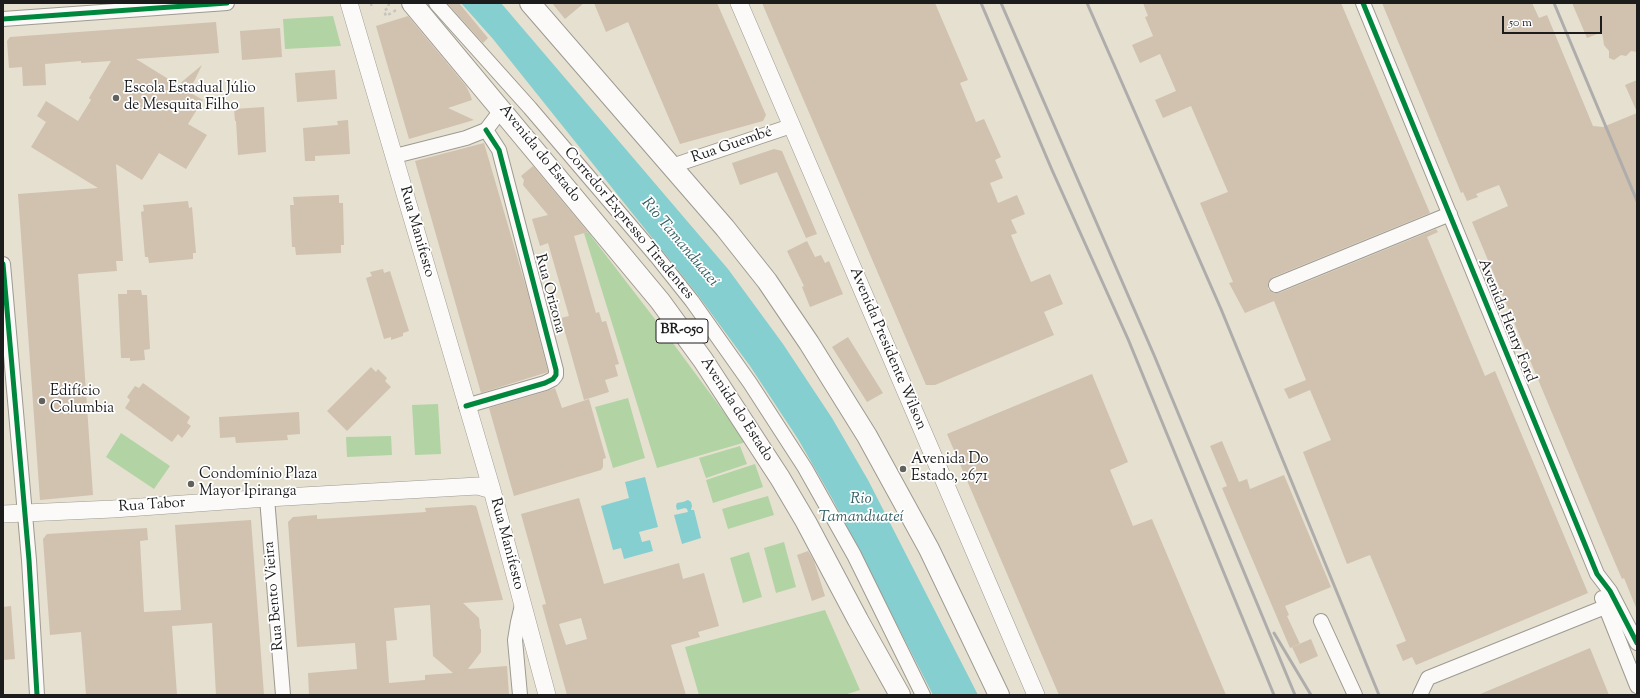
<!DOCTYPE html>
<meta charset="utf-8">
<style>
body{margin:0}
#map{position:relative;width:1640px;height:698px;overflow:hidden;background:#e6e0d0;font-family:"Sorts Mill Goudy",serif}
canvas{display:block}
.frame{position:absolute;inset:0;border:4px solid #1c1c1c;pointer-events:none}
.scale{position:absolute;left:1502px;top:16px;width:100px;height:18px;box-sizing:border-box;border:2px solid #1c1c1c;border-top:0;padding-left:5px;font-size:12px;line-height:14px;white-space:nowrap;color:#1c1c1c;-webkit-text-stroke:3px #fff;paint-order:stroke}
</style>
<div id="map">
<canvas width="1640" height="698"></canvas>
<div class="frame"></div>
<div class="scale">50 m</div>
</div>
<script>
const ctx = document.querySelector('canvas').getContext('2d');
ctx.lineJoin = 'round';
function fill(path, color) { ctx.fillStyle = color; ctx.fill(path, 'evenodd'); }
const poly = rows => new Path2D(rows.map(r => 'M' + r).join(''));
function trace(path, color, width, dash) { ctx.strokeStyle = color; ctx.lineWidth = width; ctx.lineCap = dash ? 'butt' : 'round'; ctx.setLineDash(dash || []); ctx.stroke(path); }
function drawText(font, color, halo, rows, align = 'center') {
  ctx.font = font + ' "Sorts Mill Goudy",serif'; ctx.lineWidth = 3.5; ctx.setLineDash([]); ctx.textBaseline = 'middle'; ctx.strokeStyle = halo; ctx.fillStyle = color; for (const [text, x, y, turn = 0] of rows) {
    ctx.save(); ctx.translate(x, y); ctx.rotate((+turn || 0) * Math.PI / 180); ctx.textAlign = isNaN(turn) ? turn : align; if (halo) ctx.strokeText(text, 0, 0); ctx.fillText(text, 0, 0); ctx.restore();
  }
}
fill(poly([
 [333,16,341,46,285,49,283,19],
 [588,232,661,327,746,442,657,468,584,233],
 [628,398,645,458,613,468,595,407],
 [438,404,441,454,415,455,412,405],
 [121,433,170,466,154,489,106,457],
 [391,436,392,455,347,457,346,437],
 [740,446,747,464,706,478,699,458],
 [755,464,763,487,713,503,706,480],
 [768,496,774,515,728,529,722,509],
 [784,542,796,587,776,593,764,548],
 [749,552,762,597,743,603,730,558],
 [825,610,860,690,844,695,699,695,685,647]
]), '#b2d3a4');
fill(poly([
 [461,3,501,3,728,269,783,344,832,418,868,480,978,695,933,695,833,500,798,439,750,366,697,294,493,39],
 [645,477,658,527,639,532,642,542,650,540,653,551,624,559,621,548,613,550,601,506,629,498,625,482],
 [688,500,691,502,692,506,691,510,694,510,701,538,682,544,674,515,688,512,687,509,685,508,677,510,676,506,677,503,683,502]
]), '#85cfd0');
fill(poly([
 [447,3,459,3,488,38,483,43],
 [552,3,584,3,565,19],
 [594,3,717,3,766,115,763,121,680,144,628,22,606,32],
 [762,3,935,3,968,80,960,83,976,122,984,119,1001,157,995,160,1003,178,990,183,998,203,1017,195,1025,214,1011,220,1017,233,1011,235,1018,252,1031,282,1050,274,1063,304,1044,312,1054,335,935,385,926,385],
 [1143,3,1341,3,1430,213,1273,277,1268,283,1268,289,1274,293,1279,293,1436,229,1438,232,1427,237,1485,376,1495,371,1588,593,1416,665,1412,657,1403,661,1396,645,1406,641,1370,555,1347,564,1303,452,1331,440,1310,390,1289,399,1284,389,1306,380,1274,301,1245,313,1229,283,1233,282,1200,203,1228,192,1191,106,1163,118,1155,100,1176,91,1160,54,1140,63,1132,45,1153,36,1145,17,1148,16],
 [1382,3,1532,3,1539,18,1547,15,1593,126,1603,127,1637,113,1637,610,1624,578,1622,579,1607,544,1472,222,1508,206,1499,185,1476,194,1478,197,1467,201,1463,192,1461,193],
 [1572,3,1637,3,1637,52,1631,51,1626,56,1621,55,1614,60,1609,58,1609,51,1604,45,1602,32,1587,38],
 [408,16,466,86,470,94,472,100,448,108,474,120,409,139,376,26],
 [216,22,219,53,136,59,178,85,202,65,189,92,203,100,188,124,207,135,186,169,159,153,142,180,116,164,123,261,116,261,117,271,78,274,93,495,40,500,18,194,98,188,31,147,46,122,37,116,46,101,78,121,91,100,89,98,111,61,81,63,81,61,45,64,46,85,23,86,22,67,9,68,7,41,10,37],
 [280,28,282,57,242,60,240,31],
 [335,70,337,99,297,102,295,73],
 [1637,80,1637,112,1625,85],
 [264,107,266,152,238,155,236,121,235,121,234,109],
 [348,120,350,154,315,156,315,161,305,161,303,128,338,125,337,121],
 [484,143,528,294,548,372,481,393,415,161],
 [774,149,782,151,817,234,806,238,777,172,740,185,732,163],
 [533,166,588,232,574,236,596,313,599,312,602,322,606,321,619,364,615,365,618,376,605,380,609,392,584,400,561,318,569,316,548,243,540,246,532,219,548,215,523,185,524,180,521,176],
 [339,195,339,203,343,203,344,245,341,245,341,253,296,255,295,247,292,247,290,205,294,205,293,197],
 [188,201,189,208,192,207,196,253,193,253,193,259,149,263,148,257,145,257,141,212,144,211,143,205],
 [807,241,815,257,821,255,825,263,829,261,843,294,810,307,802,287,804,286,787,251],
 [383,269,384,273,390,271,409,331,403,333,403,336,391,340,391,337,384,339,366,278,372,276,370,272],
 [127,290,141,290,142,295,147,295,150,349,144,350,145,360,130,361,130,358,121,358,118,294,127,294],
 [848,337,883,393,867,402,832,347],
 [371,367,376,372,378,369,387,378,385,381,391,387,347,431,327,411],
 [1092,374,1128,462,1110,470,1133,526,1152,519,1226,695,1059,695,947,434],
 [143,383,190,417,187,423,191,426,182,438,178,434,172,442,125,408,130,400,127,397,135,386,139,388],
 [555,388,562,408,589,399,606,458,603,459,603,467,601,470,514,496,489,408,547,391],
 [299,412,300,434,287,435,288,440,236,443,235,437,220,438,219,417],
 [1222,441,1239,482,1247,479,1250,489,1284,475,1331,587,1285,606,1289,615,1287,616,1300,644,1290,648,1222,488,1227,486,1210,446],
 [579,498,604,584,679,563,683,579,704,573,719,626,698,632,700,637,671,645,686,695,567,695,542,605,546,604,521,514],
 [581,618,587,639,566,645,559,624],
 [472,505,476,506,477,509,503,600,463,603,479,618,480,629,481,629,481,652,468,669,507,666,509,695,309,695,308,673,357,669,355,643,297,647,288,522,293,517,317,515,317,519,335,518,426,512,425,508],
 [430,605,433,656,453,673,425,675,425,680,389,683,386,641,397,640,394,608],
 [251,520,264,695,216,695,212,623,172,626,177,695,86,695,81,632,50,635,43,539,47,534,147,528,148,540,140,541,144,612,181,610,175,525],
 [808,551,814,561,825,596,812,601,797,555],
 [11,606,15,659,3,660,3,607],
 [1311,639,1318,656,1300,664,1292,647],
 [1590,648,1609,695,1478,695]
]), '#d1c1af');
const minor = poly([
 [436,3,530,108,657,257,692,301,750,383,805,468,854,555,923,695],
 [1363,3,1597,574,1610,591,1637,643],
 [3,19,227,3],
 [395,156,466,138,486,130,502,109],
 [672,166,791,126],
 [3,264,29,560,37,695],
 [1276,285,1450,214],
 [466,406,545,383,553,379,556,375,556,370,499,150,486,130],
 [267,498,283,695],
 [1602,598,1637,686],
 [1321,621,1355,695],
 [520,695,515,640,518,622,522,605],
 [1420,695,1428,678,1605,607]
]);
const major = poly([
 [349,3,492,490,547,695],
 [739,3,1036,695],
 [3,514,113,509,267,498,478,486,492,490]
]);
const highway = poly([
 [412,3,660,301,703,360,780,478,806,522,858,620,900,695],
 [530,3,725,228,767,281,809,343,867,436,929,549,999,695]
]);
trace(minor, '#9d9a91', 16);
trace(major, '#9d9a91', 18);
trace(highway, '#9d9a91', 22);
trace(poly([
 [371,3,372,9],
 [389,3,388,8,384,11,386,16,398,9]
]), '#c6c4c1', 2.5, [3, 3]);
trace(minor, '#fbfaf8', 14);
trace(major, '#fbfaf8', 17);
trace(highway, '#fbfaf8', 20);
trace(poly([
 [981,3,1052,170,1128,339,1274,695],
 [1001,3,1154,355,1295,695],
 [1087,3,1221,309,1379,695],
 [1554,3,1637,201],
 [1274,633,1311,695]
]), '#aeadab', 3);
trace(poly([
 [1363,3,1597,574,1610,591,1637,643],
 [3,19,227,3],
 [3,264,29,560,37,695],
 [466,406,545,383,553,379,556,375,556,370,499,150,486,130]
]), '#00873e', 5);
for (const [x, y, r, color] of [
 [116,98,4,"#63615b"],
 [42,401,4,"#63615b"],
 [903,469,4,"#63615b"],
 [191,484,4,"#63615b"]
]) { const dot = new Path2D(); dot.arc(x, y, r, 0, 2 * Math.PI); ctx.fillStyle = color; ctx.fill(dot); trace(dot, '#fff', 1.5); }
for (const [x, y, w] of [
 [682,331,52]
]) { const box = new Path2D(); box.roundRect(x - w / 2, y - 12, w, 24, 3); ctx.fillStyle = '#fff'; ctx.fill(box); trace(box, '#1c1c1c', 1); }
drawText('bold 14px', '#1c1c1c', null, [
 ["BR-050",682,331]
]);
drawText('15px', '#1c1c1c', '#fff', [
 ["Escola Estadual Júlio",124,89],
 ["de Mesquita Filho",124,106],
 ["Edifício",50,392],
 ["Columbia",50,409],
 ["Avenida Do",911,460],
 ["Estado, 2671",911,477],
 ["Condomínio Plaza",199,475],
 ["Mayor Ipiranga",199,492]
], 'left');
drawText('15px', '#1c1c1c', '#fff', [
 ["Rua Guembé",732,146,-19],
 ["Avenida do Estado",539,154,51],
 ["Corredor Expresso Tiradentes",628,224,50],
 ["Rua Manifesto",416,232,74],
 ["Rua Orizona",549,294,75],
 ["Avenida Henry Ford",1506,321,68],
 ["Avenida Presidente Wilson",887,349,67],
 ["Avenida do Estado",736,410,57],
 ["Rua Tabor",152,506,-4],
 ["Rua Manifesto",506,544,75],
 ["Rua Bento Vieira",275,596,-95]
]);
drawText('italic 16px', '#356164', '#fff', [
 ["Rio Tamanduateí",679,243,50],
 ["Rio",861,500],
 ["Tamanduateí",861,518]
]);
</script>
